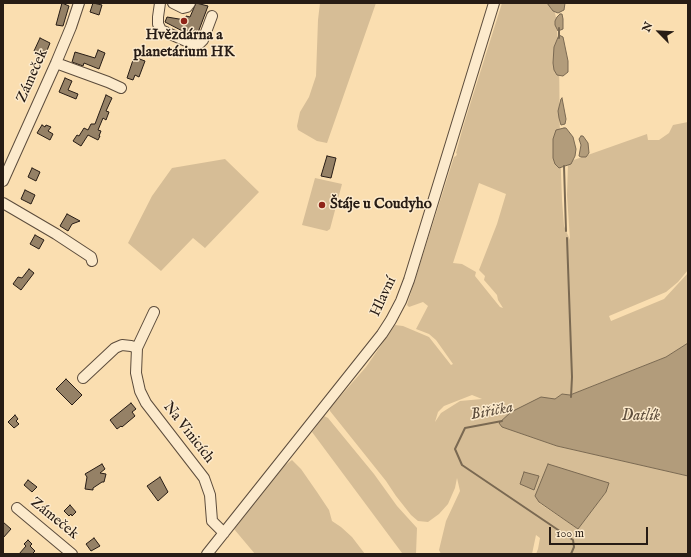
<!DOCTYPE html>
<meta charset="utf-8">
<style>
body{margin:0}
#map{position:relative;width:691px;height:557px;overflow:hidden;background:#fadeb0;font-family:"IM FELL English",serif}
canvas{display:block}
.frame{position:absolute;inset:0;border:4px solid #271c15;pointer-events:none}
.north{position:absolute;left:639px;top:12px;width:40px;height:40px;-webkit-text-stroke:3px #fceacc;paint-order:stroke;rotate:294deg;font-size:11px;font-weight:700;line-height:16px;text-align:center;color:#271c15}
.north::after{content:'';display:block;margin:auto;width:14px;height:18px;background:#271c15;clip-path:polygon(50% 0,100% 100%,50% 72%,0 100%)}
.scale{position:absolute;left:549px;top:527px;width:99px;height:18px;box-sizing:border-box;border:2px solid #271c15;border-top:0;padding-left:5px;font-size:12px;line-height:14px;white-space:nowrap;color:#271c15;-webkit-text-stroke:3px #fceacc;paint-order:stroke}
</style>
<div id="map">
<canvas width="691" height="557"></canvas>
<div class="frame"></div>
<div class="north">N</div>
<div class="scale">100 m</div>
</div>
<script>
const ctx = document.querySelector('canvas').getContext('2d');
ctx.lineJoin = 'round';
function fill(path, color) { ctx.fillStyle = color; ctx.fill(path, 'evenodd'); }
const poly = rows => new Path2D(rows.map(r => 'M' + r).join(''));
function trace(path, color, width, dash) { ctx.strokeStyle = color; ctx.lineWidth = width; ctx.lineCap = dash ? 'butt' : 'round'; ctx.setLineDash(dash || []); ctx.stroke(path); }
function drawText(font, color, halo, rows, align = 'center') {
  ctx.font = font + ' "IM FELL English",serif'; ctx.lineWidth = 3; ctx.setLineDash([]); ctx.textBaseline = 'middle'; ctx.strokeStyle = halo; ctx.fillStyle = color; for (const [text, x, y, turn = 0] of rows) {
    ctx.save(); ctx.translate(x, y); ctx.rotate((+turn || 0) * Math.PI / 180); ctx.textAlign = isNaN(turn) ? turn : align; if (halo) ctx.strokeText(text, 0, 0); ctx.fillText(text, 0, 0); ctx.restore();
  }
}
fill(poly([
 [320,3,376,3,327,143,317,141,298,130,297,126,300,112,309,97,316,76,318,20],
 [502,3,553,3,556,18,559,57,560,145,562,200,564,226,570,240,567,195,568,162,647,134,648,140,659,140,669,133,673,125,688,122,688,270,678,282,666,292,609,316,611,321,664,299,688,273,688,343,666,357,570,395,562,394,555,399,502,427,557,446,688,476,688,554,536,554,538,549,540,538,536,535,532,554,441,554,439,550,446,521,460,491,457,478,455,488,448,504,439,514,428,522,418,521,411,515,396,496,386,481,330,411,330,408,366,367,395,325,403,326,429,337,451,365,453,364,436,340,429,334,416,329,428,306,423,302,409,307,407,305,454,157,456,156,457,154,456,153,463,127],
 [479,183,506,194,497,224,479,270,485,276,484,280,497,295,498,300,503,308,500,307,475,276,476,272,462,264,453,263],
 [472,395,482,399,460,401,441,413,435,422,438,412,444,406],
 [609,483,606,492,578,529,539,503],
 [225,159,259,192,205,248,193,238,161,271,128,243,152,196,172,168],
 [315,178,342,184,330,229,327,231,302,225],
 [324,416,328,418,374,474,397,506,417,528,416,554,402,553,312,432],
 [292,460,301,469,317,492,329,510,332,521,341,527,352,537,365,554,255,554,234,529,284,466]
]), '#d6bd96');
const water = poly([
 [547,3,565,3,564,10,558,13,553,11,547,3],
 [560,14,562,14,563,19,563,29,558,31,555,25,555,21,557,17,560,14],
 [559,35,563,37,568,61,568,72,563,76,557,75,554,70,553,63,554,47,559,35],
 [562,98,566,119,565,124,561,125,559,118,558,111,561,99,562,98],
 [564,128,566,128,573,137,576,149,575,156,571,164,559,168,555,164,553,158,553,139,556,130,564,128],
 [581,136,583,136,588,143,589,153,586,157,581,157,579,156,581,145,579,139,581,136],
 [688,343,688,476,557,446,502,427,499,423,511,412,541,397,555,399,562,394,570,395,666,357,688,343],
 [548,464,609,483,606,492,578,529,539,502,535,496,548,464],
 [524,472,539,476,534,490,520,484,524,472]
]);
fill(water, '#b29c7b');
trace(water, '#7a6952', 1);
trace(poly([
 [559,28,559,38],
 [564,166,566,231],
 [567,238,572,377,571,397],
 [502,421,465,428,455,449,462,465,573,540,574,547,571,554]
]), '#7a6952', 2);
const building = poly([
 [62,3,69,6,63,26,56,25,62,3],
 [93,3,102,5,99,15,90,12,93,3],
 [196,3,208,6,196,38,165,22,167,17,185,20,186,16,190,17,196,3],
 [40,38,50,43,44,58,35,54,36,52,34,51,40,38],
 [98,50,105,53,99,69,84,63,83,66,72,62,75,52,95,58,98,50],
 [134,57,145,61,139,77,135,75,133,80,127,78,134,57],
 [65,78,72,81,68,90,78,94,76,99,59,92,65,78],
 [106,95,112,98,106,111,109,112,106,120,103,118,98,130,101,131,99,136,100,136,98,140,88,135,81,146,73,141,77,135,79,136,84,128,88,130,91,124,95,124,106,95],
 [42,125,45,127,46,125,51,127,48,131,53,134,50,140,37,133,42,125],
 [327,156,336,158,331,178,321,176,327,156],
 [32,168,40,172,36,181,28,177,32,168],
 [25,190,35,195,31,204,21,199,25,190],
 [67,214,80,221,72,224,68,231,60,226,67,214],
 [35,235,44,240,39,249,30,244,35,235],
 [29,269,34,273,21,290,13,284,18,277,22,278,29,269],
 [66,379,82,395,72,405,56,389,66,379],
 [131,403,136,409,132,412,135,416,122,427,121,426,117,429,110,420,131,403],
 [15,415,18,419,16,421,19,424,14,428,8,422,15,415],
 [102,464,105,469,100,473,106,474,104,482,102,482,93,488,93,490,85,489,87,477,85,474,102,464],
 [160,477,168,492,158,501,147,486,160,477],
 [28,480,37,487,32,492,24,485,28,480],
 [70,505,76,512,72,516,71,514,69,516,64,511,70,505],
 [3,522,11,529,3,538,3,522],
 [94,538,100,546,91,551,86,544,94,538],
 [28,540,32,544,30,546,35,551,32,554,19,554,26,546,24,544,28,540]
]);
fill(building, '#958166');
trace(building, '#271c15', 1);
const minor = poly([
 [160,3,158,17,158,24,161,30,195,45,199,44,203,40,212,16],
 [173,3,183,8,187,7,190,3],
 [56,63,108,82,121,88],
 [3,181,56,63,71,27,79,3],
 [3,203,56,234,91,257,92,261],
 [154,312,137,348,136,373,140,391,146,403,204,478,210,495,212,521,224,533],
 [83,378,115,348,122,345,131,346,137,348],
 [17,508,72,554],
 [207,554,382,334,391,320,401,301,409,280,494,3]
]);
trace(minor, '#5c4c3c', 12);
trace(minor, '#fceacc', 10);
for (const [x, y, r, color] of [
 [184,21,4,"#8f2418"],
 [322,205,4,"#8f2418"]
]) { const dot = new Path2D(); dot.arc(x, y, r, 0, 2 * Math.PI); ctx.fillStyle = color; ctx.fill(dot); trace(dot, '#fceacc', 1.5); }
drawText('bold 15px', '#271c15', '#fceacc', [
 ["Hvězdárna a",184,36],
 ["planetárium HK",184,53],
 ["Štáje u Coudyho",330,205,"left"]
]);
drawText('15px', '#271c15', '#fceacc', [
 ["Zámeček",33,76,-66],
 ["Hlavní",384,297,-65],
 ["Na Vinicích",188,433,52],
 ["Zámeček",54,519,39]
]);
drawText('italic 16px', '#5f4f3e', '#fceacc', [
 ["Biřička",492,412,-11],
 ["Datlík",641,417]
]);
</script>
